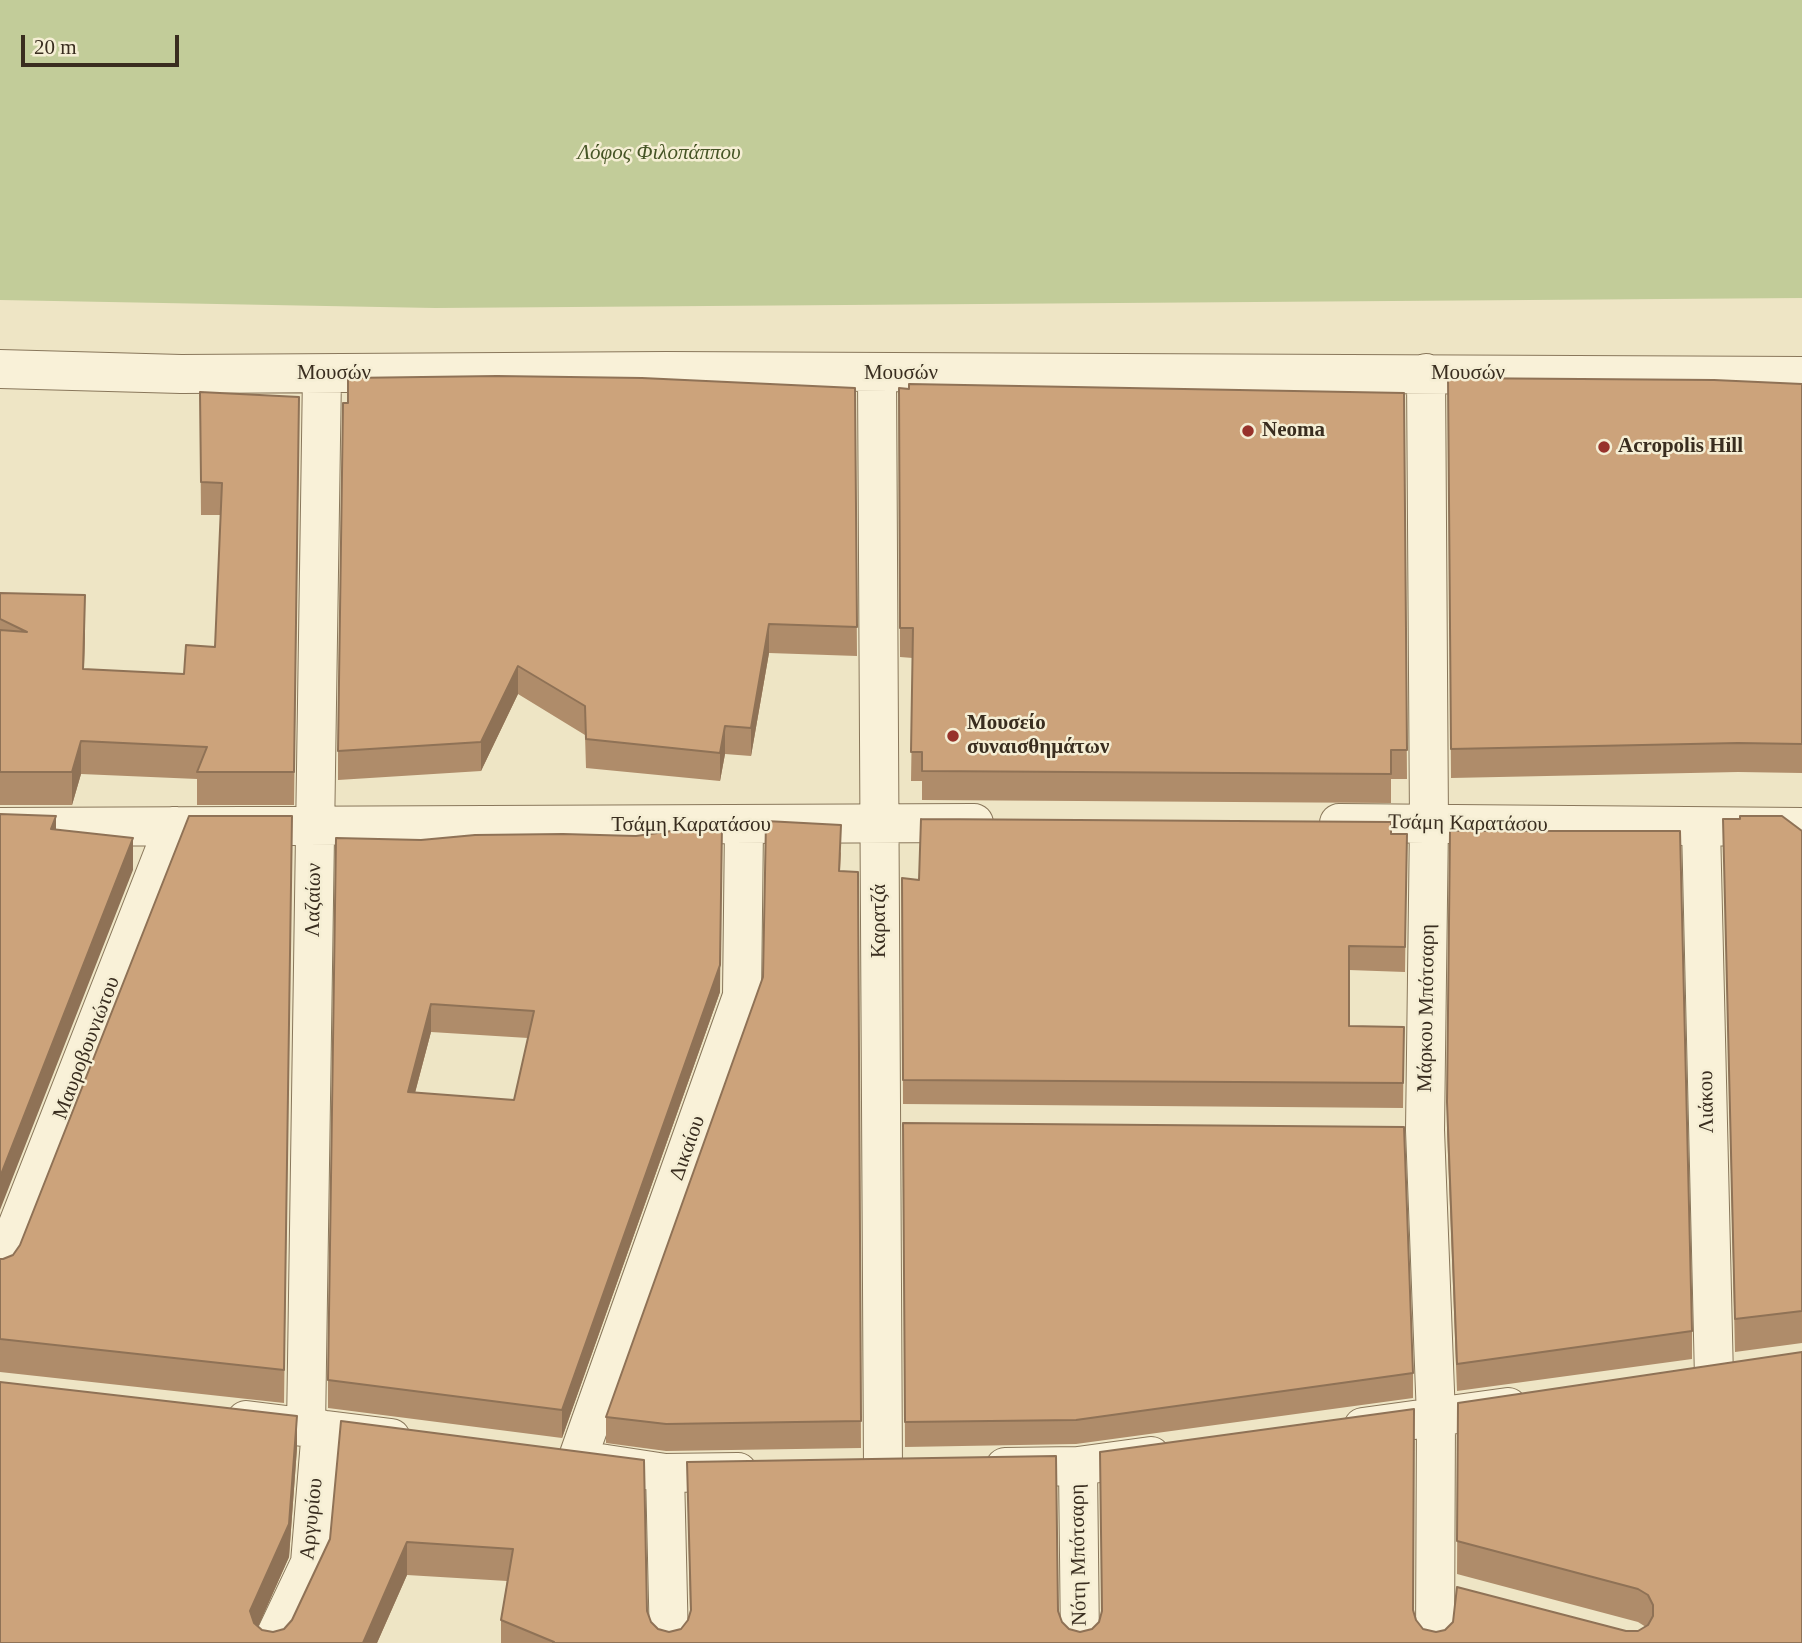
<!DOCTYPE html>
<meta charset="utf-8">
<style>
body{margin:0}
#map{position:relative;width:1802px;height:1643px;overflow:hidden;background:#eee5c5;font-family:Georgia,serif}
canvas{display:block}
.scale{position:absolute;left:21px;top:35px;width:158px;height:32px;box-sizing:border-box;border:4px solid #392d1f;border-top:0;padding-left:9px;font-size:21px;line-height:24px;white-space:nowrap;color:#392d1f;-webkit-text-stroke:5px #f5eed4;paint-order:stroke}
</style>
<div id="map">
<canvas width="1802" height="1643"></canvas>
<div class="scale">20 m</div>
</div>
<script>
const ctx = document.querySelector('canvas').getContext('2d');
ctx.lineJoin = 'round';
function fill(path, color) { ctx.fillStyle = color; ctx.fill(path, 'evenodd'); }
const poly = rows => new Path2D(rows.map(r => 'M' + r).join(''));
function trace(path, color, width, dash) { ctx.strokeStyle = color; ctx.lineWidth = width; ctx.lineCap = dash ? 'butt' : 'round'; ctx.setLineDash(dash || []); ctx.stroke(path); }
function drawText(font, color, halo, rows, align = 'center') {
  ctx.font = font + ' Georgia,serif'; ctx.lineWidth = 5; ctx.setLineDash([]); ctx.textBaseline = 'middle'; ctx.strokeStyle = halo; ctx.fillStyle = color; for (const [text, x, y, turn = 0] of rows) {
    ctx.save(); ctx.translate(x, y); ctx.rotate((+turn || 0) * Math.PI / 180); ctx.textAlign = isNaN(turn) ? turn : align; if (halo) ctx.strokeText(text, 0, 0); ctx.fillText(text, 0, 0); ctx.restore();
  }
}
fill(poly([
 [0,0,1802,0,1802,298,435,308,0,300]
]), '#c2cc99');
const minor = poly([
 [0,369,181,374,666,371,1802,376],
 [1426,373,1429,823,1425,1130,1436,1417,1435,1643],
 [877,374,883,1468],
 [1339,823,1802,827],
 [0,827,974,823],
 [1701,827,1714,1378],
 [0,1270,174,826],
 [246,1420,391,1438],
 [306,1427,322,374],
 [1363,1427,1508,1407],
 [577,1460,742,996,744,826],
 [593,1462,665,1473,738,1472],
 [1078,1466,1080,1643],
 [1005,1467,1078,1466,1151,1456],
 [665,1473,669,1643],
 [272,1643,310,1563,321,1429]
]);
trace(minor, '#89775b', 40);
trace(minor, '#f9f1d8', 38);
fill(poly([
 [1448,378,1802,384,1802,773,1738,772,1451,778],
 [855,388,857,656,769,653,751,756,725,754,720,781,586,768,585,735,518,694,481,771,338,780,338,751],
 [899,388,1404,393,1407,779,1391,779,1391,803,922,800,922,781,911,781,913,658,900,657],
 [200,392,299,429,294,805,197,805,197,779,81,774,72,805,0,805,0,593,85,627,84,669,184,674,215,647,221,515,201,515],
 [292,816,284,1403,0,1372,0,1259,3,1259,13,1255,20,1245],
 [1723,819,1802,831,1802,1343,1735,1352],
 [1450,831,1692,1331,1692,1359,1457,1391,1447,1130],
 [1391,834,1407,834,1405,972,1349,970,1349,1026,1404,1027,1403,1108,903,1104,902,878,919,880],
 [421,840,720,992,562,1438,328,1408,328,1380],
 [431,1032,528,1038,514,1100,415,1093],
 [841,851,840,871,858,872,861,1448,666,1451,606,1443,606,1417],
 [903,1123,1413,1373,1413,1398,1076,1444,905,1447],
 [1458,1403,1802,1643,501,1643,501,1620,507,1581,407,1575,377,1643,0,1643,297,1448,289,1557,258,1626,262,1630,273,1632,284,1629,292,1620,330,1539,341,1421,647,1611,651,1622,658,1629,669,1632,681,1629,688,1620,690,1613,687,1462,1058,1611,1062,1622,1069,1629,1080,1632,1413,1611,1416,1620,1423,1629,1436,1632,1638,1631,1646,1627,1638,1622,1457,1574]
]), '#af8c6a');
fill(poly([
 [85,595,85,627,83,702,83,669],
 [769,624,769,653,751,756,751,728],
 [518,666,518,694,481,771,481,742],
 [725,726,725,754,720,781,720,753],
 [81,741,81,774,72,805,72,772],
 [56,816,56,849,51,829],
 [722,824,720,992,562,1438,562,1410],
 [133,838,133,870,0,1210,0,1177],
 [431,1004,431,1032,408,1119,408,1092],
 [297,1416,297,1448,289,1557,251,1643,250,1611],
 [407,1542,407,1575,377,1643,363,1643]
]), '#8f7256');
const building = poly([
 [497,376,642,378,855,388,857,627,769,624,751,728,725,726,720,753,586,739,585,706,518,666,481,742,338,751,343,403,348,403,348,378,497,376],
 [1448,378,1714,380,1802,384,1802,744,1738,743,1451,749,1448,378],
 [909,384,1404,393,1407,750,1391,750,1391,774,922,771,922,752,911,752,913,628,900,628,899,388,909,389,909,384],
 [200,392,299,397,294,772,197,772,207,747,81,741,72,772,0,772,0,630,27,632,0,619,0,593,85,595,83,669,184,674,186,645,215,647,222,483,201,482,200,392],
 [0,814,56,816,51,829,133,838,0,1177,0,814],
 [189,816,292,816,284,1370,0,1339,0,1259,3,1259,13,1255,20,1245,189,816],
 [1740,816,1782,816,1802,831,1802,1311,1735,1319,1723,819,1740,819,1740,816],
 [921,819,1391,822,1391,834,1407,834,1405,947,1349,946,1349,1026,1404,1027,1403,1083,903,1080,902,878,919,880,921,819],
 [766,821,841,825,839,871,858,872,861,1421,666,1424,606,1417,763,977,766,821],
 [722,824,720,965,562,1410,328,1380,336,838,421,840,475,835,563,834,636,836,722,824],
 [431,1004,534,1011,514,1100,408,1092,431,1004],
 [1450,831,1680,831,1692,1331,1457,1364,1447,1102,1450,831],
 [903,1123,1404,1127,1413,1373,1076,1420,905,1422,903,1123],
 [1802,1352,1802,1643,553,1643,554,1642,501,1620,513,1549,407,1542,363,1643,0,1643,0,1382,297,1416,289,1524,250,1611,254,1623,262,1630,273,1632,284,1629,292,1620,330,1539,341,1421,644,1460,647,1611,651,1622,658,1629,669,1632,681,1629,688,1620,691,1610,687,1462,1056,1456,1058,1611,1062,1622,1069,1629,1080,1632,1092,1629,1099,1622,1102,1611,1100,1452,1414,1409,1413,1610,1416,1620,1423,1629,1436,1632,1445,1630,1453,1622,1457,1587,1626,1631,1638,1631,1648,1625,1653,1616,1653,1605,1648,1595,1638,1589,1457,1541,1458,1403,1802,1352]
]);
fill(building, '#cca37b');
trace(building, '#8f7256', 2);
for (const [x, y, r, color] of [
 [1248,431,7,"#97322b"],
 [1604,447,7,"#97322b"],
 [953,736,7,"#97322b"]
]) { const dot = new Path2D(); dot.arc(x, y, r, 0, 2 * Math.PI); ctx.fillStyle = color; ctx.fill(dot); trace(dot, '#f5eed4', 2.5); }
drawText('italic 21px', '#465526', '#f5eed4', [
 ["Λόφος Φιλοπάππου",659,153]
]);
drawText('21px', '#392d1f', '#f5eed4', [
 ["Μουσών",334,373],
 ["Μουσών",901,373],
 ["Μουσών",1468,373],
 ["Τσάμη Καρατάσου",1468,824,1],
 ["Τσάμη Καρατάσου",691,825],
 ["Λαζαίων",314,900,-89],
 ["Καρατζά",879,921,-90],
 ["Μάρκου Μπότσαρη",1427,1008,-89],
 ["Μαυροβουνιώτου",87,1048,-69],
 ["Λιάκου",1707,1102,-91],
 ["Δικαίου",688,1148,-70],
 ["Αργυρίου",312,1519,-84],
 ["Νότη Μπότσαρη",1079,1555,-91]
]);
drawText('bold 21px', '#392d1f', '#f5eed4', [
 ["Neoma",1262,431],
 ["Acropolis Hill",1618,447],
 ["Μουσείο",967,724],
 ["συναισθημάτων",967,748]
], 'left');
</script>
